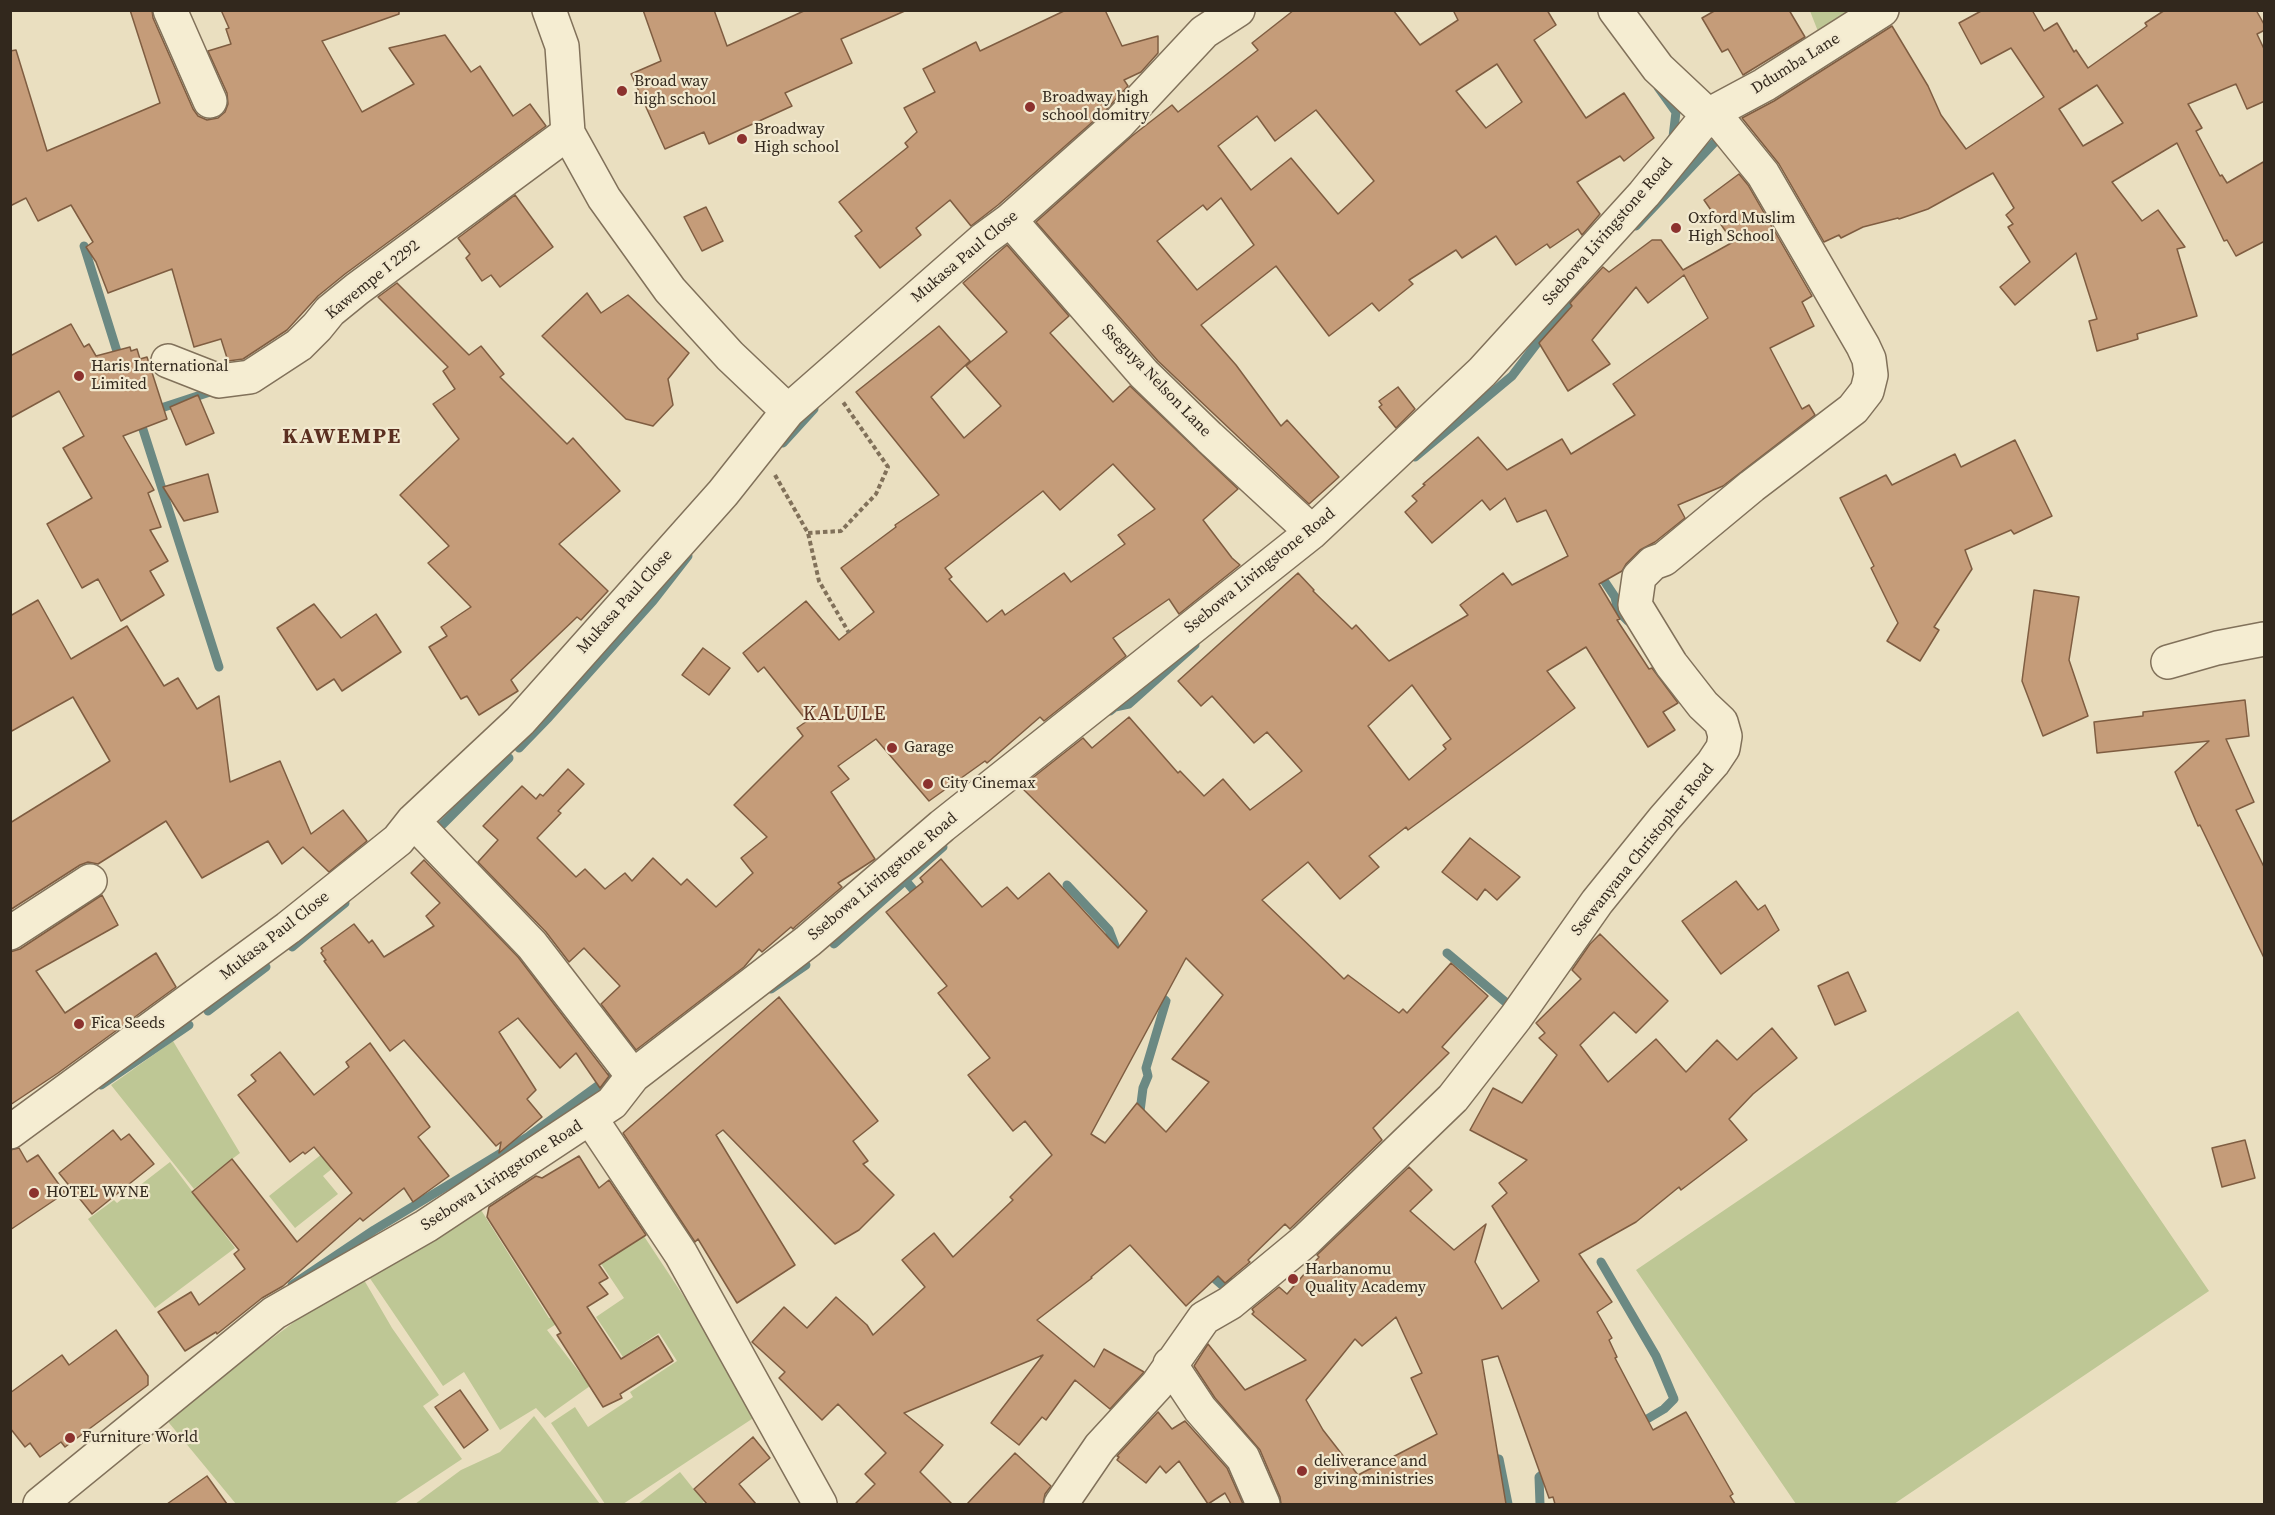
<!DOCTYPE html>
<style>
body{margin:0}
#map{position:relative;width:2275px;height:1515px;overflow:hidden;background:#eadfc0;font-family:"Source Serif 4",serif}
canvas{display:block}
.frame{position:absolute;inset:0;border:12px solid #32281d;pointer-events:none}
</style>
<div id="map">
<canvas width="2275" height="1515"></canvas>
<div class="frame"></div>
</div>
<script>
const ctx = document.querySelector('canvas').getContext('2d');
ctx.lineJoin = 'round';
function fill(path, color) { ctx.fillStyle = color; ctx.fill(path, 'evenodd'); }
const poly = rows => new Path2D(rows.map(r => 'M' + r).join(''));
function trace(path, color, width, dash) { ctx.strokeStyle = color; ctx.lineWidth = width; ctx.lineCap = dash ? 'butt' : 'round'; ctx.setLineDash(dash || []); ctx.stroke(path); }
function drawText(font, color, halo, rows, align = 'center') {
  ctx.font = font + ' "Source Serif 4",serif'; ctx.lineWidth = 4.5; ctx.setLineDash([]); ctx.textBaseline = 'middle'; ctx.strokeStyle = halo; ctx.fillStyle = color; for (const [text, x, y, turn = 0] of rows) {
    ctx.save(); ctx.translate(x, y); ctx.rotate((+turn || 0) * Math.PI / 180); ctx.textAlign = isNaN(turn) ? turn : align; if (halo) ctx.strokeText(text, 0, 0); ctx.fillText(text, 0, 0); ctx.restore();
  }
}
fill(poly([
 [1810,11,1873,11,1821,39],
 [2018,1011,2209,1291,1894,1504,1796,1504,1636,1270],
 [173,1041,240,1153,194,1189,111,1085],
 [332,1146,343,1160,323,1176,338,1194,295,1228,269,1196],
 [170,1162,235,1248,155,1308,88,1219,114,1200,117,1203],
 [620,1200,761,1413,623,1504,605,1504,551,1423,575,1407,588,1427,633,1397,630,1392,677,1361,659,1333,623,1357,596,1317,624,1298,577,1228],
 [476,1202,549,1318,557,1316,561,1321,547,1330,590,1386,545,1418,536,1408,500,1430,464,1372,443,1386,367,1274],
 [360,1273,392,1328,439,1395,423,1406,462,1459,394,1504,236,1504,165,1418],
 [534,1416,600,1504,415,1504,461,1470,500,1452],
 [680,1472,704,1502,701,1504,638,1504]
]), '#bec795');
trace(poly([
 [1658,87,1676,112,1673,137,1670,141],
 [1636,226,1714,143],
 [84,246,120,361],
 [152,411,216,390],
 [139,417,219,667],
 [783,443,814,409],
 [1415,457,1512,376,1580,287],
 [1605,582,1615,597,1618,611,1628,621],
 [1110,711,1115,707,1129,704,1195,645],
 [519,748,549,717,653,601,688,556],
 [438,829,509,758],
 [905,880,921,899],
 [1067,885,1109,930,1117,951],
 [834,944,943,847],
 [292,947,345,903],
 [1447,953,1509,1005],
 [771,989,806,965],
 [208,1011,266,967],
 [101,1085,189,1025],
 [1139,1119,1143,1088,1148,1076,1146,1068,1166,1001,1155,992],
 [1601,1262,1656,1356,1674,1399,1664,1409,1637,1425],
 [1206,1271,1224,1287,1231,1282],
 [292,1285,374,1230,529,1136,621,1069],
 [1499,1459,1508,1504],
 [1540,1504,1539,1477,1549,1469]
]), '#6b8983', 9);
const building = poly([
 [130,10,152,10,153,18,193,109,198,116,207,120,218,118,225,112,228,104,227,93,208,51,231,44,226,29,229,28,221,10,399,10,399,14,322,41,362,112,414,84,389,48,445,35,471,72,480,66,513,116,530,104,546,126,345,274,318,296,287,330,243,359,228,361,221,339,194,347,172,269,108,293,96,262,86,247,93,242,71,205,38,221,26,198,10,206,10,51,16,50,47,151,160,103,130,10],
 [643,10,714,10,727,46,806,10,907,10,841,39,852,63,785,93,792,106,709,144,704,132,665,149,631,74,661,61,643,10],
 [1066,10,1105,10,1122,46,1158,36,1158,53,1141,72,1124,80,1128,86,1105,111,998,205,971,226,950,200,916,228,921,235,880,268,855,236,862,231,839,202,908,147,905,143,917,132,904,108,935,92,923,69,976,42,980,51,1066,10],
 [1294,10,1393,10,1420,45,1458,20,1453,10,1547,10,1556,25,1534,40,1586,118,1624,93,1654,138,1624,161,1620,156,1577,182,1600,214,1582,235,1578,229,1550,248,1547,244,1516,265,1496,236,1462,258,1456,250,1409,280,1413,284,1379,311,1372,303,1329,336,1276,266,1201,325,1236,365,1281,426,1287,420,1339,477,1309,504,1158,361,1036,222,1132,136,1172,105,1178,112,1258,50,1252,43,1294,10],
 [1497,64,1522,102,1486,128,1456,91,1497,64],
 [1316,110,1374,181,1338,214,1291,158,1251,190,1218,146,1257,116,1275,141,1316,110],
 [1221,198,1254,245,1197,290,1157,241,1203,205,1207,210,1221,198],
 [1716,10,1789,10,1805,37,1743,75,1728,49,1722,52,1702,18,1716,10],
 [1983,10,2032,10,2044,31,2057,23,2074,52,2076,50,2088,68,2147,26,2145,23,2165,10,2256,10,2265,26,2265,30,2257,34,2265,51,2265,101,2247,109,2236,84,2188,104,2202,128,2196,131,2220,176,2222,175,2227,183,2265,161,2265,241,2236,256,2227,240,2224,241,2177,143,2112,182,2142,221,2158,210,2185,247,2177,249,2197,316,2137,334,2138,339,2097,351,2089,321,2097,319,2076,253,2015,305,2000,287,2030,262,2008,227,2013,224,2006,215,2014,208,1993,173,1928,209,1899,219,1898,218,1863,227,1841,238,1839,235,1824,242,1779,164,1742,118,1774,101,1892,26,1928,86,1941,115,1966,149,2044,97,2011,48,1981,64,1959,23,1983,10],
 [2097,85,2123,123,2083,146,2059,109,2097,85],
 [1739,174,1748,185,1812,296,1802,302,1814,326,1770,348,1802,409,1809,405,1815,415,1723,486,1678,505,1685,518,1655,542,1640,550,1626,564,1622,571,1599,584,1620,619,1617,620,1649,669,1652,668,1678,703,1663,712,1675,730,1648,747,1586,647,1547,671,1575,708,1408,830,1406,827,1369,856,1379,867,1340,899,1308,862,1262,900,1344,979,1348,975,1399,1013,1403,1009,1407,1013,1451,963,1488,996,1442,1047,1449,1053,1373,1128,1382,1140,1292,1227,1290,1229,1285,1224,1248,1260,1250,1262,1225,1283,1218,1276,1186,1306,1130,1245,1091,1277,1092,1278,1037,1320,1094,1367,1104,1349,1144,1372,1110,1409,1075,1380,1046,1420,1042,1417,1019,1445,991,1423,1043,1355,904,1413,943,1445,920,1472,952,1504,855,1504,875,1484,865,1474,886,1453,838,1404,822,1420,779,1378,785,1372,752,1342,784,1307,807,1328,836,1297,867,1325,873,1335,925,1287,902,1260,934,1233,953,1257,1013,1200,1010,1197,1052,1155,1025,1121,1013,1131,968,1075,990,1058,938,993,947,986,886,912,923,882,920,878,941,859,982,907,1007,887,1018,899,1049,873,1118,948,1147,911,1021,787,1083,738,1092,748,1129,717,1178,773,1180,771,1204,796,1223,779,1250,810,1302,771,1267,732,1254,743,1212,696,1201,706,1178,681,1298,573,1314,590,1313,591,1352,629,1356,625,1389,661,1468,615,1460,605,1503,573,1512,585,1568,556,1546,510,1517,522,1505,498,1490,510,1482,500,1432,543,1405,512,1417,501,1412,496,1425,485,1423,484,1478,437,1507,470,1562,439,1571,454,1635,415,1613,384,1708,318,1684,275,1648,303,1636,287,1592,340,1610,364,1568,391,1539,343,1572,306,1570,303,1603,267,1609,272,1652,240,1661,240,1683,270,1733,242,1704,200,1739,174],
 [1412,685,1451,739,1443,745,1446,749,1409,780,1368,726,1412,685],
 [1186,958,1223,995,1172,1059,1209,1082,1166,1132,1137,1103,1105,1143,1091,1134,1186,958],
 [515,195,553,247,500,287,491,275,482,281,466,258,470,254,458,238,515,195],
 [706,207,723,241,702,251,684,217,706,207],
 [1007,245,1069,316,1050,333,1113,402,1130,386,1238,489,1203,520,1232,558,1240,565,1179,614,1169,599,1113,638,1126,656,1044,721,1040,717,987,763,985,761,929,801,876,739,838,766,849,779,831,792,875,859,838,883,842,887,796,926,793,929,791,927,762,952,759,949,744,967,636,1050,601,1004,620,986,584,948,569,962,546,932,478,862,498,840,483,826,522,786,536,799,540,794,543,796,568,769,584,784,558,811,561,813,537,838,576,877,585,869,605,889,625,873,632,881,653,858,681,885,687,879,716,907,753,873,741,858,767,837,734,805,803,736,797,728,807,721,764,667,758,672,743,653,806,601,839,640,874,612,841,568,896,527,895,525,939,495,856,392,939,326,970,361,931,397,964,438,1001,406,966,366,1007,332,963,283,1007,245],
 [1113,464,1155,509,1118,535,1125,544,1071,582,1064,573,1005,615,1002,610,987,622,949,579,952,577,945,568,1043,491,1060,510,1113,464],
 [397,283,469,355,481,346,504,374,500,377,567,444,573,438,620,491,559,544,608,591,581,620,577,617,511,680,518,691,479,715,467,696,461,699,429,647,447,636,441,627,471,607,428,563,449,546,400,495,459,439,433,404,455,389,443,371,448,367,378,297,397,283],
 [587,293,601,313,628,295,689,353,668,379,673,405,653,426,626,419,542,336,587,293],
 [71,324,84,347,89,344,96,356,130,347,131,351,137,349,140,359,147,357,167,419,123,436,154,490,148,493,161,527,150,530,168,561,150,571,164,595,121,621,98,579,82,588,47,524,92,498,63,448,84,436,59,391,10,418,10,356,71,324],
 [1398,387,1415,409,1396,428,1379,407,1382,405,1379,401,1398,387],
 [198,395,214,433,186,445,170,407,198,395],
 [2015,440,2052,516,2014,534,2011,530,1965,550,1972,569,1934,627,1939,630,1920,661,1887,641,1898,623,1871,568,1874,566,1840,498,1886,475,1892,485,1955,454,1961,467,2015,440],
 [208,474,218,512,184,521,163,487,208,474],
 [2034,590,2079,597,2069,660,2088,716,2043,736,2022,681,2034,590],
 [38,600,71,659,127,626,164,686,178,678,197,709,219,696,230,782,280,761,311,834,343,810,367,841,329,872,303,847,282,864,268,841,202,878,166,821,98,864,88,862,80,865,10,910,10,823,110,761,73,697,10,732,10,616,38,600],
 [314,604,341,638,376,614,401,652,342,691,334,679,317,690,277,628,314,604],
 [703,648,730,668,709,695,682,675,703,648],
 [2245,700,2249,736,2226,739,2254,802,2236,810,2265,869,2265,960,2200,825,2198,826,2175,772,2209,741,2097,753,2094,722,2143,716,2143,712,2245,700],
 [1470,838,1520,877,1497,900,1485,889,1477,900,1442,872,1470,838],
 [424,860,518,957,609,1076,600,1088,576,1053,560,1068,518,1018,499,1032,536,1090,527,1099,542,1117,499,1153,501,1142,496,1146,404,1040,390,1051,324,961,326,960,321,953,323,951,321,948,354,924,369,943,372,940,384,957,434,926,426,916,440,903,411,873,424,860],
 [1736,881,1758,910,1765,905,1779,930,1721,974,1682,921,1736,881],
 [102,895,118,925,36,971,65,1013,156,953,176,987,58,1073,10,1105,10,952,20,949,102,895],
 [1600,934,1668,1001,1636,1033,1614,1012,1580,1045,1608,1082,1656,1039,1686,1072,1717,1040,1737,1060,1772,1028,1797,1058,1753,1094,1729,1119,1747,1140,1681,1190,1679,1187,1636,1222,1579,1254,1612,1302,1597,1312,1612,1338,1609,1340,1617,1357,1615,1358,1653,1430,1686,1412,1733,1494,1730,1496,1735,1504,1555,1504,1553,1497,1549,1498,1498,1356,1482,1360,1506,1504,1281,1504,1280,1497,1260,1450,1215,1398,1194,1366,1208,1344,1245,1390,1306,1360,1252,1314,1254,1312,1252,1309,1279,1287,1287,1294,1319,1257,1317,1255,1409,1167,1432,1190,1410,1211,1454,1250,1486,1224,1475,1262,1502,1309,1539,1281,1492,1206,1507,1193,1499,1183,1527,1160,1470,1130,1493,1088,1522,1103,1557,1055,1539,1038,1545,1033,1536,1023,1581,979,1572,970,1590,944,1600,934],
 [1396,1317,1422,1373,1411,1378,1437,1434,1358,1475,1323,1430,1306,1400,1355,1339,1362,1346,1396,1317],
 [1848,972,1866,1011,1835,1025,1818,986,1848,972],
 [779,997,878,1121,853,1141,868,1161,863,1164,894,1195,859,1230,835,1244,723,1130,716,1135,795,1265,737,1303,698,1239,695,1242,623,1133,779,997],
 [370,1043,430,1127,418,1137,449,1176,413,1202,404,1188,363,1221,360,1218,283,1286,262,1298,217,1334,216,1332,185,1351,158,1312,191,1292,199,1305,245,1269,234,1254,239,1250,192,1192,232,1159,297,1242,352,1193,314,1147,305,1154,303,1152,290,1162,238,1095,256,1081,251,1075,280,1052,314,1095,349,1067,346,1062,370,1043],
 [113,1130,121,1140,129,1134,154,1164,92,1214,59,1173,113,1130],
 [2245,1140,2255,1178,2222,1187,2212,1148,2245,1140],
 [19,1148,27,1162,38,1155,65,1193,10,1230,10,1150,19,1148],
 [579,1156,599,1188,609,1180,646,1235,599,1265,608,1278,599,1283,608,1294,587,1307,621,1359,658,1336,673,1361,620,1394,622,1398,603,1407,557,1335,561,1333,487,1217,489,1207,536,1176,542,1178,579,1156],
 [116,1330,148,1376,148,1385,65,1447,61,1442,40,1457,30,1443,25,1447,10,1428,10,1393,62,1355,69,1365,116,1330],
 [460,1390,488,1430,464,1448,435,1407,460,1390],
 [1158,1412,1172,1429,1185,1421,1227,1468,1243,1504,1231,1504,1225,1493,1208,1504,1179,1461,1166,1473,1160,1466,1146,1483,1117,1460,1119,1457,1117,1456,1158,1412],
 [753,1437,770,1458,739,1484,756,1504,707,1504,694,1489,753,1437],
 [1015,1453,1051,1486,1045,1494,1043,1504,967,1504,1015,1453],
 [207,1476,227,1504,167,1504,207,1476]
]);
fill(building, '#c59c79');
trace(building, '#7f5d41', 1.5);
const minor = poly([
 [170,10,210,101],
 [549,10,562,46,568,133,604,198,670,290,730,356,788,411],
 [1010,220,1144,374,1209,437,1312,532],
 [168,361,219,381,250,377,299,345,317,327,330,311,357,289,568,133],
 [2168,662,2217,648,2264,639],
 [413,821,532,945,633,1076],
 [10,933,90,881],
 [591,1119,681,1254,820,1504],
 [10,1132,288,928,398,840,413,821,520,721,723,493,788,411,984,239,1010,220,1118,124,1204,32,1238,10],
 [1170,1364,1200,1409,1243,1458,1263,1504],
 [40,1504,274,1313,426,1226,612,1103,633,1076,808,941,942,826,1312,532,1482,372,1644,194,1708,115,1764,85,1882,10],
 [1061,1504,1100,1447,1157,1385,1204,1318,1230,1303,1305,1241,1453,1098,1516,1017,1597,902,1664,819,1713,763,1723,748,1725,736,1721,722,1703,705,1671,664,1635,605,1639,577,1653,563,1664,559,1752,486,1853,409,1867,391,1871,375,1869,359,1863,346,1763,174,1724,126,1708,115,1658,68,1615,10]
]);
trace(minor, '#81715a', 36);
trace(poly([
 [775,475,808,533,819,581,849,633],
 [808,533,841,531,876,494,888,467,843,402]
]), '#81715a', 4, [4.5, 3]);
trace(minor, '#f5edd2', 33);
for (const [x, y, r, color] of [
 [622,91,6,"#8c322e"],
 [1030,107,6,"#8c322e"],
 [742,139,6,"#8c322e"],
 [1676,228,6,"#8c322e"],
 [79,376,6,"#8c322e"],
 [892,748,6,"#8c322e"],
 [928,784,6,"#8c322e"],
 [79,1024,6,"#8c322e"],
 [34,1193,6,"#8c322e"],
 [1293,1279,6,"#8c322e"],
 [70,1438,6,"#8c322e"],
 [1302,1471,6,"#8c322e"]
]) { const dot = new Path2D(); dot.arc(x, y, r, 0, 2 * Math.PI); ctx.fillStyle = color; ctx.fill(dot); trace(dot, '#f2e9cf', 2); }
drawText('16px', '#32281d', '#f2e9cf', [
 ["Ddumba Lane",1796,64,-32],
 ["Ssebowa Livingstone Road",1608,232,-49],
 ["Mukasa Paul Close",965,257,-40],
 ["Kawempe I 2292",373,280,-39],
 ["Sseguya Nelson Lane",1156,381,46],
 ["Ssebowa Livingstone Road",1260,571,-39],
 ["Mukasa Paul Close",625,602,-48],
 ["Ssewanyana Christopher Road",1643,850,-51],
 ["Ssebowa Livingstone Road",883,877,-40],
 ["Mukasa Paul Close",275,936,-38],
 ["Ssebowa Livingstone Road",502,1176,-33]
]);
drawText('16px', '#32281d', '#f2e9cf', [
 ["Broad way",634,82],
 ["high school",634,100],
 ["Broadway high",1042,98],
 ["school domitry",1042,116],
 ["Broadway",754,130],
 ["High school",754,148],
 ["Oxford Muslim",1688,219],
 ["High School",1688,237],
 ["Haris International",91,367],
 ["Limited",91,385],
 ["Garage",904,748],
 ["City Cinemax",940,784],
 ["Fica Seeds",91,1024],
 ["HOTEL WYNE",46,1193],
 ["Harbanomu",1305,1270],
 ["Quality Academy",1305,1288],
 ["Furniture World",82,1438],
 ["deliverance and",1314,1462],
 ["giving ministries",1314,1480]
], 'left');
ctx.letterSpacing = '1.5px';
drawText('20px', '#5b2f20', '#f2e9cf', [
 ["KALULE",845,715]
]);
ctx.letterSpacing = '0px';
ctx.letterSpacing = '1.5px';
drawText('bold 22px', '#5b2f20', '#f2e9cf', [
 ["KAWEMPE",342,437]
]);
ctx.letterSpacing = '0px';
</script>
